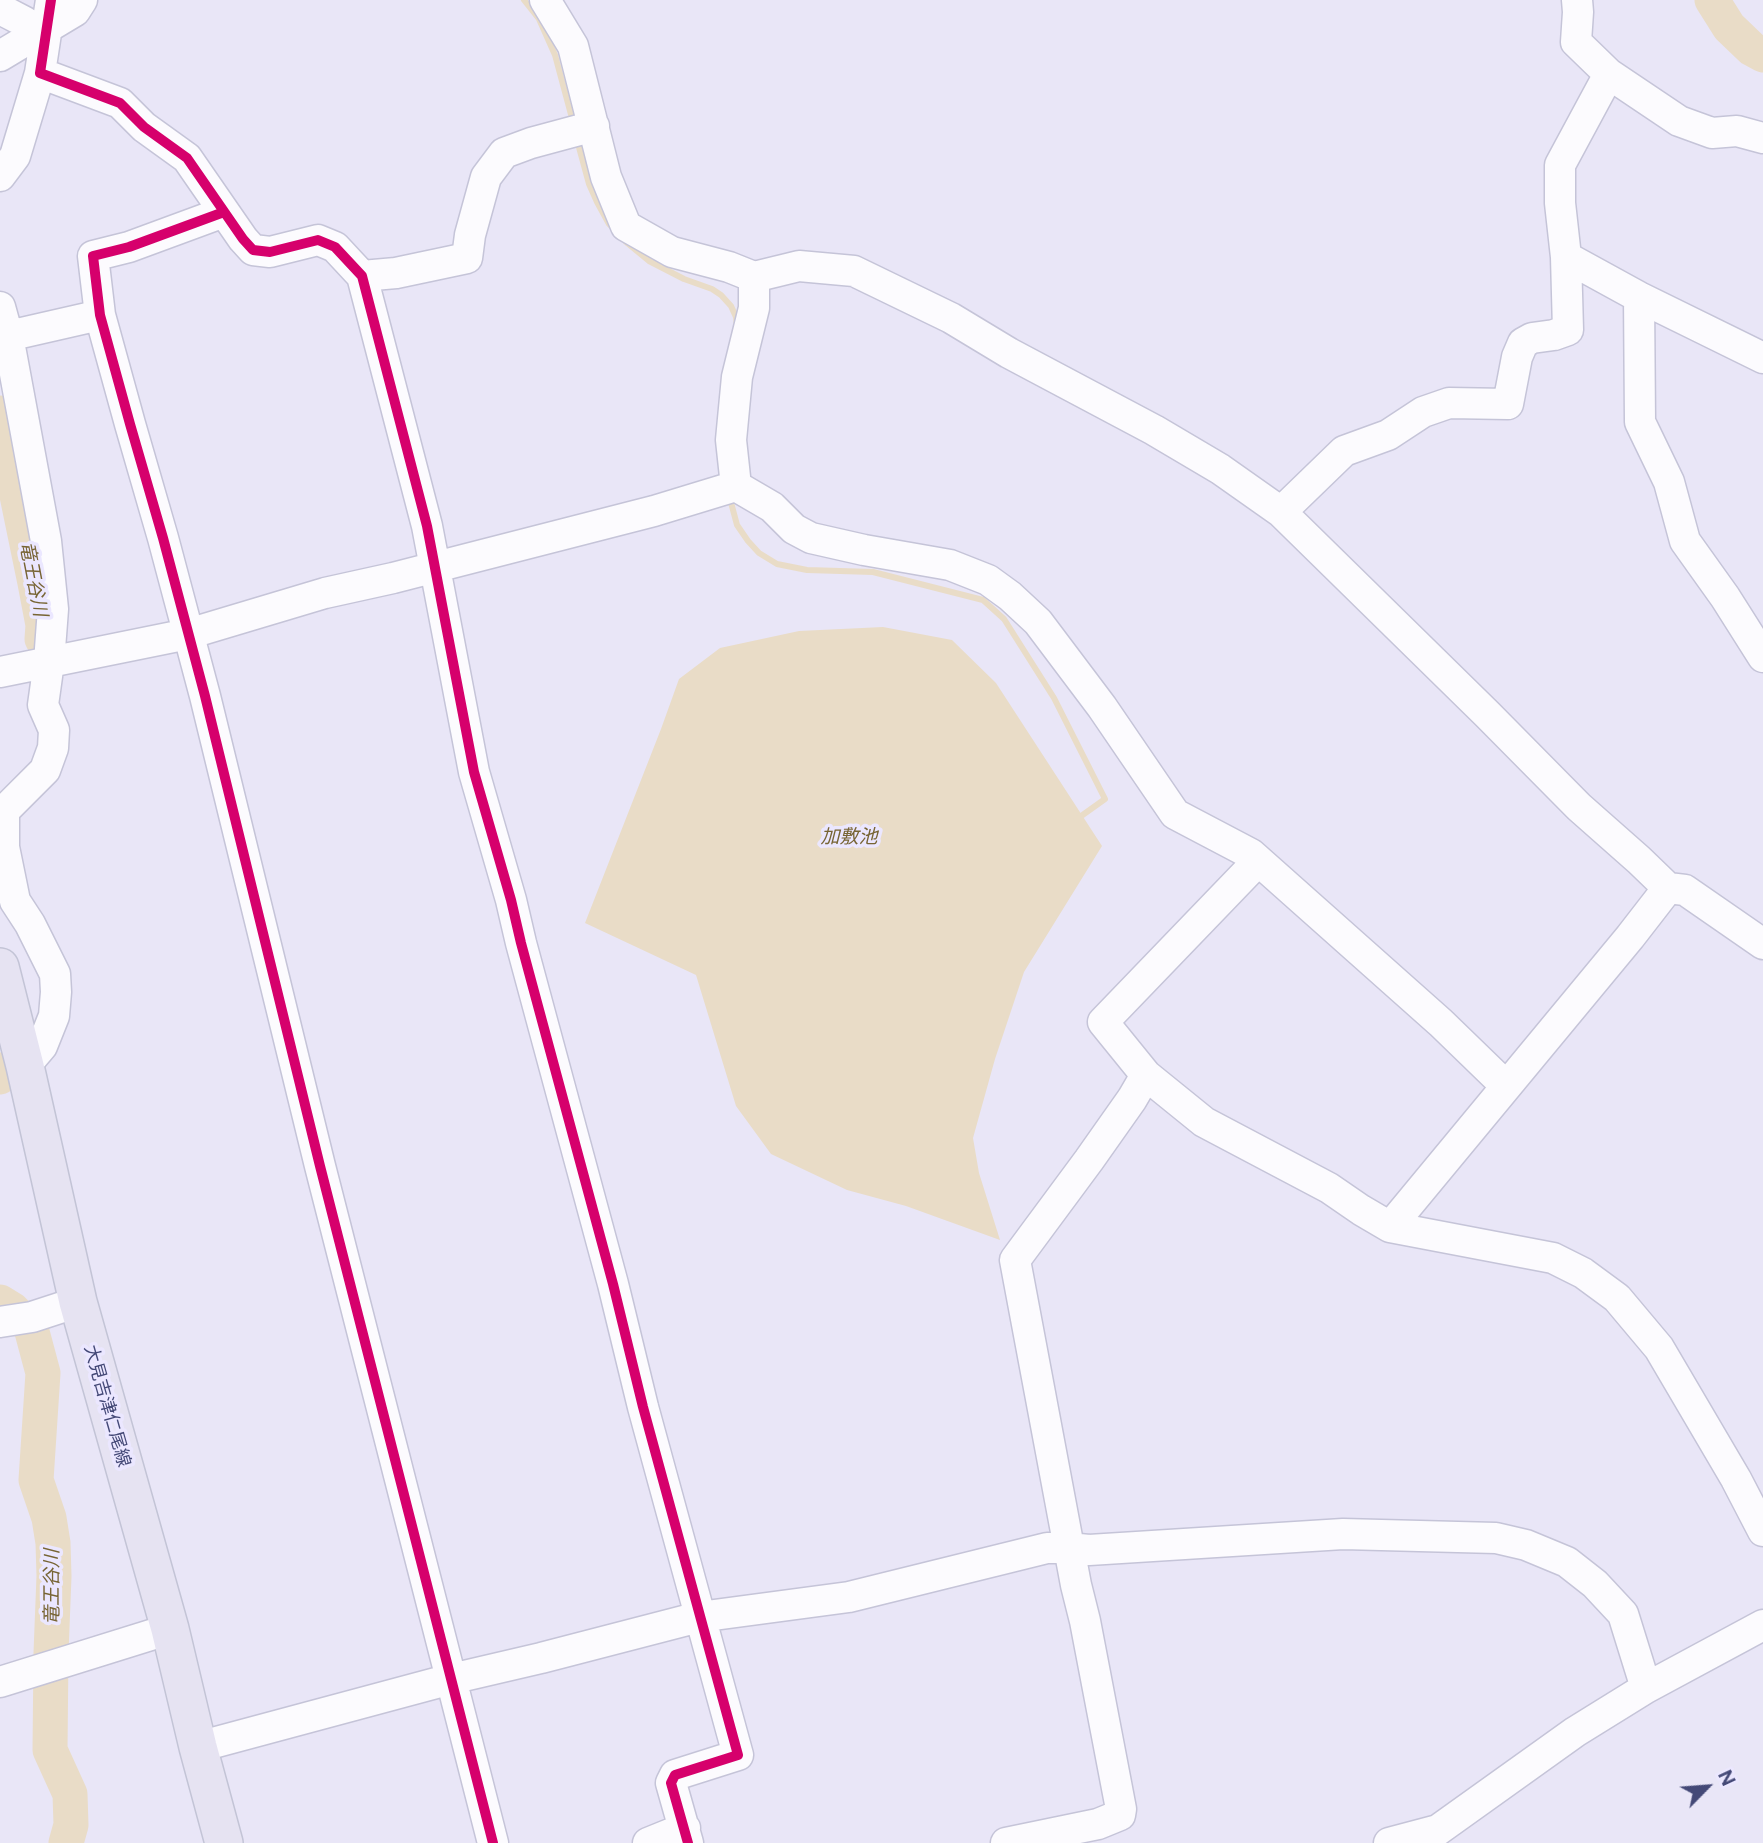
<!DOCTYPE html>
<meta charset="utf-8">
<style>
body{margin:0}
#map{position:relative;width:1763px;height:1843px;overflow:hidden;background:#e9e6f7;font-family:Figtree,sans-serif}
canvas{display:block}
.north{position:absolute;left:1672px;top:1752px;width:70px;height:70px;-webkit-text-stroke:5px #ebe7ff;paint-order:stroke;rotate:65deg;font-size:19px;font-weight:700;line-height:28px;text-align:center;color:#444977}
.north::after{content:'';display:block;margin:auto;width:24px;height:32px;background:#444977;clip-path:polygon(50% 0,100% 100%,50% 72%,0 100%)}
</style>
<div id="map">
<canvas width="1763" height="1843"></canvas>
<div class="north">N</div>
</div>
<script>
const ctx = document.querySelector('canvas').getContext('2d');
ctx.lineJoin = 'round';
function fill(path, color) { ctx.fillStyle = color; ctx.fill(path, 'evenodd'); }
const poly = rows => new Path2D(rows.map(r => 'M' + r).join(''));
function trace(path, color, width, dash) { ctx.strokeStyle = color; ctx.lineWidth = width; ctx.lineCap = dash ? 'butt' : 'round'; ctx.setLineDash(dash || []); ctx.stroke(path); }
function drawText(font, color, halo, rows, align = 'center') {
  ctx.font = font + ' Figtree,"Noto Sans JP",sans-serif'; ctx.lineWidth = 7; ctx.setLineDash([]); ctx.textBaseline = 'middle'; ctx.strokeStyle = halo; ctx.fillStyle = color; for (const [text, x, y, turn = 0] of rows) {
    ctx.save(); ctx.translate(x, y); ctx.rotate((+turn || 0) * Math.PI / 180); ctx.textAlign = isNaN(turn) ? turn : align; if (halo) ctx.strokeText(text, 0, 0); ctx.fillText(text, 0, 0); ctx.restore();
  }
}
fill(poly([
 [883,627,952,640,996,683,1102,846,1024,972,995,1059,973,1138,979,1173,1000,1240,906,1206,847,1190,771,1154,736,1106,696,975,585,923,661,729,679,679,720,648,799,631]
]), '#e9dcc7');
trace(poly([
 [524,0,539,19,555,55,573,122],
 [577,140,589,184,597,202,609,224,614,229],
 [626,242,649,261,684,279,712,289,721,295,731,306,736,317,737,327],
 [729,495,737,525,748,541,759,553,777,564,807,570,873,572,983,600,1004,619,1054,698,1105,799,1077,819]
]), '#e9dcc7', 6);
trace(poly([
 [1712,0,1729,27,1752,49,1763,55],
 [0,413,35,583,43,625,42,639],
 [0,1077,6,1069],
 [0,1302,13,1310,31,1328,43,1373,36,1480,49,1518,53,1543,54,1576,51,1653,50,1750,70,1794,71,1825,66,1843]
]), '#e9dcc7', 35);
const minor = poly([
 [51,0,40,73,120,103,144,127,187,158,243,239,253,250,270,252,318,240,335,247,362,276,427,526,474,772,511,900,521,943,613,1284,643,1407,738,1755,675,1775,671,1783,688,1843],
 [545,0,573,46,606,177,626,226,672,252,729,267,754,277,799,266,854,271,951,318,1009,353,1154,430,1220,469,1281,512,1487,714,1579,807,1639,860,1668,888,1685,890,1763,944],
 [1577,0,1578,12,1576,42,1609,74,1679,121,1712,133,1737,131,1763,138],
 [0,9,25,22,34,35],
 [0,56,75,11,82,0],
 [0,176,15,156,40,73],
 [224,212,129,247,93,256,100,315,130,424,163,538,205,696,320,1166,493,1843],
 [1566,257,1639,297,1763,358],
 [362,276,396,273,467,258,470,235,486,177,504,153,531,143,594,126],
 [1639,297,1640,422,1669,482,1685,541,1725,597,1763,657],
 [0,307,8,336],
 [736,486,731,440,737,377,754,308,754,277],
 [1281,512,1344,451,1388,435,1423,412,1449,403,1508,404,1517,357,1523,343,1532,338,1554,335,1568,330,1566,257,1560,203,1560,165,1609,74],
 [0,672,188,634,325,593,393,578,654,511,736,486,772,507,794,529,811,538,864,550,950,565,988,580,1010,596,1038,622,1102,707,1175,814,1251,854,1441,1023,1506,1086],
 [1258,861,1103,1022,1146,1075,1204,1122,1329,1188,1361,1210,1390,1227,1553,1258,1583,1273,1617,1298,1659,1348,1736,1479,1763,1531],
 [25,1066,42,1046,54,1016,56,992,55,974,30,924,15,901,4,847,4,811,45,770,53,748,54,730,43,705,49,662,53,609,46,541,8,336,100,315],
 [1390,1227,1630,937,1668,888],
 [0,1322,32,1317,78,1302],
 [0,1682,170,1629],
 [198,1747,451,1679,541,1658,699,1617,849,1597,1047,1548,1069,1548,1089,1550,1343,1534,1496,1538,1526,1545,1567,1562,1595,1584,1623,1614,1646,1688],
 [648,1843,685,1828],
 [1006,1843,1098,1824,1120,1815,1121,1809,1085,1621,1076,1585,1015,1260,1089,1160,1132,1099,1146,1075],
 [1389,1843,1438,1830,1575,1732,1646,1688,1763,1625]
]);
const major = poly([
 [0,967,25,1066,78,1302,170,1629,198,1747,224,1843]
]);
trace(minor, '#c5c4d8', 33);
trace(major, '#c3c4d6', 40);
trace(minor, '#fcfbfe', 30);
trace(major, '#e6e3f2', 37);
trace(poly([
 [51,0,40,73,120,103,144,127,187,158,243,239,253,250,270,252,318,240,335,247,362,276,427,526,474,772,511,900,521,943,613,1284,643,1407,738,1755,675,1775,671,1783,688,1843],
 [224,212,129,247,93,256,100,315,130,424,163,538,205,696,320,1166,493,1843]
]), '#d6006c', 10);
drawText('18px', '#444977', '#ebe7ff', [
 ["大見吉津仁尾線",107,1406,74]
]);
drawText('italic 19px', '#776434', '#ebe7ff', [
 ["竜王谷川",33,579,79],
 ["加敷池",849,837],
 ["竜王谷川",52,1587,-90]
]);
</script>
